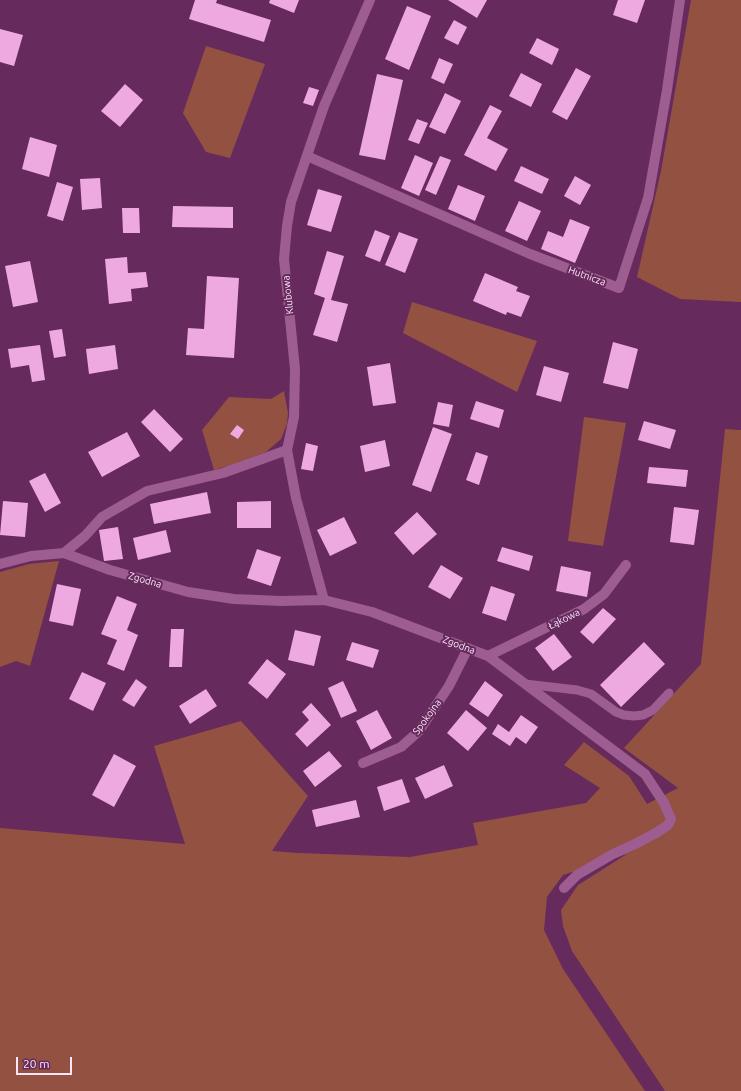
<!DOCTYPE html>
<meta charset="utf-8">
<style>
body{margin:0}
#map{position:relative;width:741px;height:1091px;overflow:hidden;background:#662a5d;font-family:Ubuntu,sans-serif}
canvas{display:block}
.scale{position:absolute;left:16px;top:1057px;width:56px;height:18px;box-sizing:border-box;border:2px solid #fbe5f6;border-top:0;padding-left:5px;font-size:12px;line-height:14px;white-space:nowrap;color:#fbe5f6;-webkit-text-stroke:3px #662a5d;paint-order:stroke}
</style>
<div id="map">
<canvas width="741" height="1091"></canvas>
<div class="scale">20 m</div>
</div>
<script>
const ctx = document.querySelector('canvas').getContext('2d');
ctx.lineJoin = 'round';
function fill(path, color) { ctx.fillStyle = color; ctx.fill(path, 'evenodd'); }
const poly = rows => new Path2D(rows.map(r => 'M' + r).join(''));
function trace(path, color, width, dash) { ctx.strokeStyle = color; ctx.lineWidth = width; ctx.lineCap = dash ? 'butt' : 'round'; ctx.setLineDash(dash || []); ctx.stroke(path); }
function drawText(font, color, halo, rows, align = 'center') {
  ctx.font = font + ' Ubuntu,sans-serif'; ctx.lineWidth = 4; ctx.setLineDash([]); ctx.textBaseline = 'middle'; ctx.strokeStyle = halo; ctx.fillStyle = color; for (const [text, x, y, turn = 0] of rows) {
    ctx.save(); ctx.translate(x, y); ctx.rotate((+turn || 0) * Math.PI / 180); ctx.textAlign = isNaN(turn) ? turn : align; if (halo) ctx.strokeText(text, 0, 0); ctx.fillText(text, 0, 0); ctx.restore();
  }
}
fill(poly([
 [691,0,741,0,741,302,680,299,637,277,661,171],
 [206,46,265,64,230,158,206,152,183,113],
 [412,302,537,341,517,392,403,333],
 [284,391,288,413,287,424,281,439,266,452,231,465,214,470,202,430,229,397,271,399],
 [584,417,626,423,603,546,568,541],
 [725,429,741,430,741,1091,665,1091,572,951,563,926,561,910,578,885,627,854,563,875,547,897,544,930,563,969,645,1091,0,1091,0,828,185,844,154,746,241,721,308,796,272,851,298,853,410,857,478,845,473,823,586,803,600,788,564,765,584,742,629,776,647,804,678,788,624,748,701,664],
 [59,561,30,666,16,661,0,667,0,572,29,564]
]), '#935142');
fill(poly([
 [195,0,217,0,216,3,271,20,264,42,189,19],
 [270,0,299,0,294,13,269,3],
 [448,0,487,0,477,18],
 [618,0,645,0,637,23,613,15],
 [407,6,431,16,409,70,385,59],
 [454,20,467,27,458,45,444,38],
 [0,29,23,35,14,66,0,62],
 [537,38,559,49,552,65,529,53],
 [439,58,453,64,444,84,431,78],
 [576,68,591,76,567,120,552,112],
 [521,73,542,84,531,107,509,96],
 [377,74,403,80,385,160,359,155],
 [125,84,143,100,120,127,101,111],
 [309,87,319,90,313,106,303,103],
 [445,93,461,101,445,134,429,127],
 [490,105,502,111,487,138,508,149,496,171,464,155],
 [417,119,428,123,419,144,408,140],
 [30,137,57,145,49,177,22,169],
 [415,155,433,163,419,196,401,188],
 [440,156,451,160,436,195,425,190],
 [521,166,549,179,542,194,514,181],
 [575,176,591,185,580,205,564,196],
 [100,178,102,208,82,210,80,179],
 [57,182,73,187,63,221,47,216],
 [458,185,485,196,475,221,448,209],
 [318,189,342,196,331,232,307,225],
 [519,201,541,211,527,241,505,231],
 [173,206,233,207,233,228,172,227],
 [122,208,139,208,140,233,123,233],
 [570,219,590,227,575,263,541,249,548,231,563,237],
 [375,230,390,236,380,262,365,256],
 [399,232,418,239,405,273,385,265],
 [327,251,344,256,331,300,348,304,337,342,313,335,325,298,314,294],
 [127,257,128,273,146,272,148,287,131,289,132,301,109,304,105,259],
 [30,261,38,302,13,307,5,266],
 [485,273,518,287,516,291,530,296,521,317,507,312,506,315,473,301],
 [207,276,239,278,234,358,186,355,188,328,204,329],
 [62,329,66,356,54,358,49,331],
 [613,342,638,349,628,389,603,383],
 [40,345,45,380,32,382,29,365,11,368,8,349],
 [115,345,118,369,89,374,86,349],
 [390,363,396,403,373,406,367,367],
 [544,366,569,373,561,402,536,395],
 [476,401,504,410,499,428,470,419],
 [438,402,453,405,449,427,433,424],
 [154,409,183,439,170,452,141,422],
 [644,421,676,430,670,449,638,440],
 [237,425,244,430,238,439,230,434],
 [433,427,452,434,431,492,412,485],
 [127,432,140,456,102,477,88,452],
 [385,440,390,466,365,472,360,446],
 [306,443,318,446,313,471,301,469],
 [476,452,488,456,479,485,466,480],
 [649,467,688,470,686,487,647,483],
 [45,473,61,503,45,512,29,481],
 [207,492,211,513,154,524,150,504],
 [3,501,28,503,25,537,0,535],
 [271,501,271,528,237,528,237,502],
 [674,507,699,510,694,545,670,542],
 [417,512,437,534,413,555,394,533],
 [344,517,357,543,330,556,317,530],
 [118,527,123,559,104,561,99,530],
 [166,530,171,552,138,560,133,538],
 [502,547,533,556,529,571,497,561],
 [257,549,281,557,271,586,247,578],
 [441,565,463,578,450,599,428,587],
 [561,566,591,572,587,597,556,591],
 [57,584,81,589,73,626,49,621],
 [491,586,515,594,506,621,482,613],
 [117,596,137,604,127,630,138,635,124,671,107,664,117,640,101,634],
 [603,608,616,619,593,644,580,632],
 [171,629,184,629,182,667,169,667],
 [295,630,321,636,314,666,288,660],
 [554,634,572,657,553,671,535,648],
 [352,642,379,650,373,668,346,660],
 [644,642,665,664,621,707,600,685],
 [267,659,286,674,267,699,248,683],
 [82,672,106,683,93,711,69,699],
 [136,679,147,687,134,707,122,700],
 [343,681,357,711,341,718,328,688],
 [485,681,503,695,488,717,469,704],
 [206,689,217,706,190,724,179,706],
 [311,703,331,725,307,747,295,734,309,720,302,712],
 [377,710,392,738,371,750,356,721],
 [466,710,487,728,468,751,447,733],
 [521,715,538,727,526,744,516,737,510,746,492,734,498,724,509,732],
 [329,751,342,766,315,787,303,771],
 [114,754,136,766,114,807,92,795],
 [444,765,453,786,425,799,415,778],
 [402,779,410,802,384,811,377,787],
 [356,800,360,817,316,827,312,810]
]), '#efa9e1');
trace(poly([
 [525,684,577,690,591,694,616,712,624,715,634,716,643,715,653,710,669,693]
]), '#9d5d91', 9);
trace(poly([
 [307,156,530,254,619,288,648,198,667,90,680,0],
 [64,553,85,536,102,517,147,491,223,473,287,450],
 [0,564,31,556,64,553,110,570,188,592,234,599,281,601,324,600,372,612,488,656,645,774,664,803,671,819,668,825,656,833,635,844,613,854,577,875,564,888],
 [324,600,296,498,287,450,294,417,295,369,284,259,287,226,291,202,324,106,370,0],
 [488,656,584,609,604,594,626,565],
 [363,763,401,747,419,731,449,686,468,648]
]), '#9d5d91', 10);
drawText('10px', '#fbe5f6', '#662a5d', [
 ["Hutnicza",587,276,20],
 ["Klubowa",288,295,-96],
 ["Zgodna",145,580,16],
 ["Łąkowa",564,619,-26],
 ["Zgodna",459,645,21],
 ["Spokojna",427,717,-54]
]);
</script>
